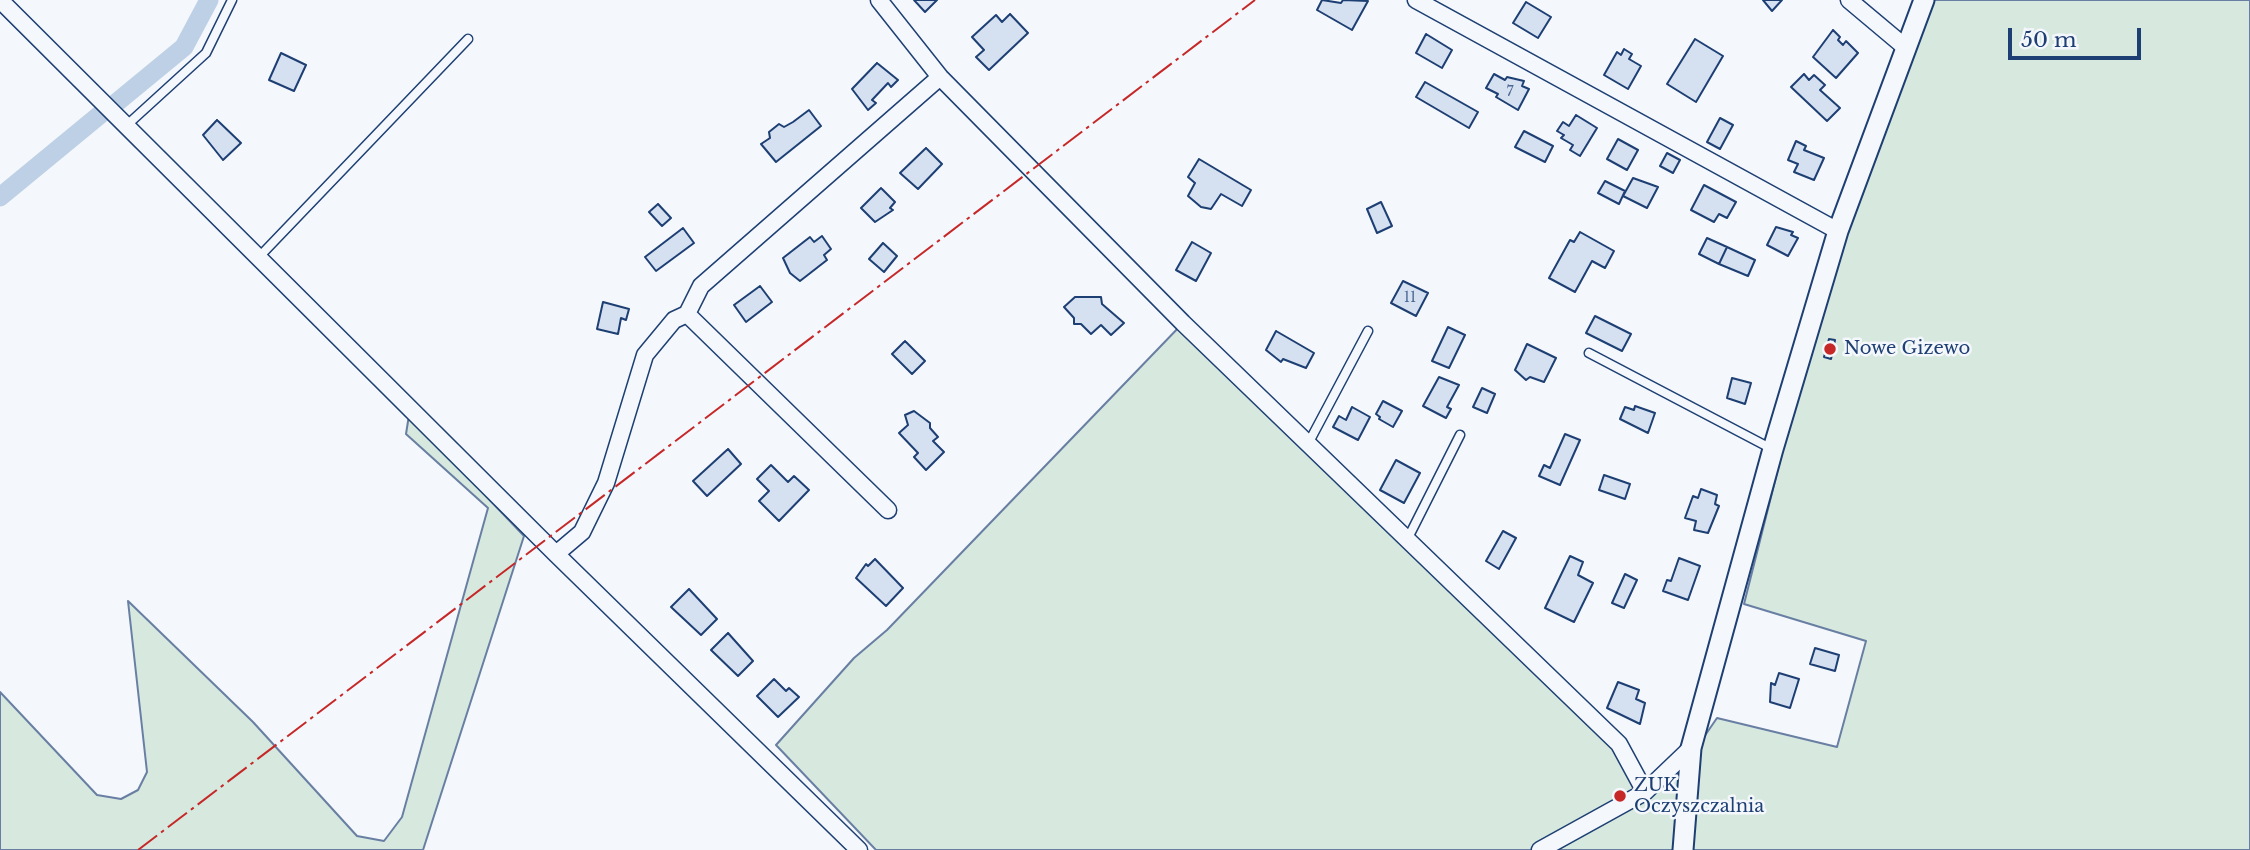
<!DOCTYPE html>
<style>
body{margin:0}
#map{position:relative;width:2250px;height:850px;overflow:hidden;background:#f4f7fb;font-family:"Libre Baskerville",serif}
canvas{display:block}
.scale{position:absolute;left:2008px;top:28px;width:133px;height:32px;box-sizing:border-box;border:4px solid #1d3f73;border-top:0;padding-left:9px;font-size:21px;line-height:24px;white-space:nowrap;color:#1d3f73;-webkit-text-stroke:5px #f4f7fb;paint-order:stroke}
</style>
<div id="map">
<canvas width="2250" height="850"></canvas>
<div class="scale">50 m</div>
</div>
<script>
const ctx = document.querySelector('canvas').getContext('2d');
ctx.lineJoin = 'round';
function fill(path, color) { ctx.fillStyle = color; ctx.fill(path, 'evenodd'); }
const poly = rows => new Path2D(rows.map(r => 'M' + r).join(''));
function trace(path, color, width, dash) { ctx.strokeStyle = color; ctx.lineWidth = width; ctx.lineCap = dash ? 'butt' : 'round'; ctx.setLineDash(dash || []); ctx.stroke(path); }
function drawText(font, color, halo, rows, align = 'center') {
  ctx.font = font + ' "Libre Baskerville",serif'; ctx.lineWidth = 5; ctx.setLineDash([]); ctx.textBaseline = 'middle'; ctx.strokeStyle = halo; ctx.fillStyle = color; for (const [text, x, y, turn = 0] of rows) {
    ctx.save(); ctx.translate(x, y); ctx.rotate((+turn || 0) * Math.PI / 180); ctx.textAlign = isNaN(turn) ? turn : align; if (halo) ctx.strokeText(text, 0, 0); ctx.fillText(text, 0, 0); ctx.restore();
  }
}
const green = poly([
 [1924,0,2250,0,2250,850,876,850,776,745,854,658,887,630,1183,323,1648,783,1684,766,1717,718,1837,747,1866,641,1744,604,1838,231,1924,0],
 [409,415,524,536,423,850,0,850,0,692,97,795,121,799,138,790,147,772,128,601,253,722,357,836,384,841,402,817,488,508,406,434,409,415]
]);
fill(green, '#d7e8df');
trace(green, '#687fa3', 2);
trace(poly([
 [116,103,184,47,209,0],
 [0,197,102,113]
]), '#bed0e5', 19);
const building = poly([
 [914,0,937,0,925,12,914,0],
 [1322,0,1341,3,1343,0,1368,1,1352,30,1317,10,1322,0],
 [1763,0,1782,0,1772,11,1763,0],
 [1526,2,1551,17,1538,38,1513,23,1526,2],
 [1010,14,1028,33,989,70,976,57,984,50,972,37,996,15,1002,22,1010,14],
 [1833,30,1840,37,1838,40,1843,45,1846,41,1858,53,1836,78,1813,57,1833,30],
 [1426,34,1452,50,1442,68,1416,53,1426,34],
 [1695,39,1723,56,1696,102,1667,84,1695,39],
 [1624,49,1632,54,1629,59,1641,66,1628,89,1604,75,1617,52,1621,55,1624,49],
 [281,53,306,65,294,91,269,80,281,53],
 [877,63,898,80,891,87,888,83,872,100,876,103,868,110,852,89,877,63],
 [1494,74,1505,80,1507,77,1524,81,1522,86,1529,89,1518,110,1496,97,1498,94,1486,88,1494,74],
 [1804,74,1809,80,1814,75,1825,85,1820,90,1840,108,1827,121,1791,87,1804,74],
 [1425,82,1478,112,1469,128,1416,97,1425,82],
 [809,110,821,126,776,162,761,144,770,138,769,132,779,124,784,127,793,122,809,110],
 [1576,115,1597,128,1580,156,1570,150,1573,145,1561,138,1564,135,1557,131,1563,122,1569,126,1576,115],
 [1720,118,1733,125,1720,149,1707,142,1720,118],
 [217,120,241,143,223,160,203,135,217,120],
 [1524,131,1553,146,1545,162,1515,147,1524,131],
 [1618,139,1638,150,1627,170,1607,159,1618,139],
 [1796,141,1806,146,1804,150,1824,158,1814,180,1794,172,1798,164,1788,160,1796,141],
 [926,148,942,164,918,189,900,173,926,148],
 [1667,153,1680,160,1673,173,1660,166,1667,153],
 [1199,159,1251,190,1242,206,1221,194,1211,209,1201,207,1188,196,1195,183,1188,177,1199,159],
 [1633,178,1658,187,1647,208,1623,196,1633,178],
 [1605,181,1625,191,1619,204,1598,193,1605,181],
 [1704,185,1736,202,1727,218,1719,214,1714,222,1691,210,1704,185],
 [881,188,895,202,890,208,893,210,875,222,861,208,881,188],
 [1381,202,1392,226,1377,233,1367,209,1381,202],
 [658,204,671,218,662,226,649,212,658,204],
 [1776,227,1793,232,1791,235,1798,238,1788,256,1767,245,1776,227],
 [683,228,694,243,656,271,645,257,683,228],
 [1580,232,1614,251,1605,268,1592,261,1575,292,1549,278,1570,240,1574,242,1580,232],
 [822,236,831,249,824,255,827,260,800,281,790,273,783,258,810,237,814,242,822,236],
 [1707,238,1727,247,1719,264,1699,254,1707,238],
 [1192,242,1211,253,1196,281,1176,270,1192,242],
 [883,243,897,256,884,272,869,259,883,243],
 [1727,247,1755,260,1748,276,1719,264,1727,247],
 [1403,281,1428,293,1416,316,1391,303,1403,281],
 [760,286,772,302,746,322,734,305,760,286],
 [1075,297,1101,297,1102,304,1124,323,1111,335,1101,325,1091,334,1081,324,1074,324,1074,318,1064,307,1075,297],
 [603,302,629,309,626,320,621,318,618,334,597,329,603,302],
 [1595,316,1631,334,1622,351,1586,333,1595,316],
 [1448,327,1465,335,1449,368,1432,361,1448,327],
 [1276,331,1314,353,1306,368,1283,359,1281,362,1266,350,1276,331],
 [1829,339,1835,340,1831,359,1824,357,1829,339],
 [905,341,925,361,912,374,892,354,905,341],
 [1527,344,1556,358,1544,382,1530,377,1526,380,1515,370,1527,344],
 [1439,377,1459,385,1447,407,1451,409,1446,418,1423,406,1439,377],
 [1732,378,1751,383,1745,404,1727,398,1732,378],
 [1482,388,1495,394,1487,413,1473,407,1482,388],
 [1383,401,1402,411,1393,427,1379,419,1380,417,1376,414,1383,401],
 [1635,406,1655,413,1648,433,1620,419,1625,407,1634,410,1635,406],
 [1352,407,1370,417,1358,440,1333,427,1339,416,1346,420,1352,407],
 [914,411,930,423,930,428,938,437,933,441,944,452,926,470,914,457,918,453,899,433,908,425,905,415,914,411],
 [1565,434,1580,440,1560,485,1539,476,1544,465,1550,468,1565,434],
 [728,449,741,464,707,496,693,481,728,449],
 [1396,460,1420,473,1404,503,1380,490,1396,460],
 [771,465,788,482,794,476,809,490,779,521,759,501,769,491,757,479,771,465],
 [1604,475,1630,484,1625,499,1599,490,1604,475],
 [1701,489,1717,495,1715,504,1719,506,1708,533,1694,530,1696,521,1685,518,1693,496,1698,498,1701,489],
 [1503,531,1516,538,1499,569,1486,561,1503,531],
 [1570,556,1583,562,1578,575,1593,583,1574,622,1545,608,1570,556],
 [1679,558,1700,566,1688,600,1663,591,1667,580,1671,581,1679,558],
 [875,559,903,588,886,606,856,578,866,564,868,566,875,559],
 [1625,574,1637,580,1624,608,1612,603,1625,574],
 [689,589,717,619,701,635,671,607,689,589],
 [728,633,753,661,738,676,711,650,728,633],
 [1815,648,1839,655,1835,671,1810,664,1815,648],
 [1779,673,1799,679,1790,708,1770,702,1771,683,1775,685,1779,673],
 [774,679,786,691,789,688,799,697,778,717,757,696,774,679],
 [1618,682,1639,690,1636,699,1645,703,1640,724,1607,708,1618,682]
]);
fill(building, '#d5e0f0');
trace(building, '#1d3f73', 2);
const service = poly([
 [127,125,206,53,232,0],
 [259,257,468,39],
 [1589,353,1772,449],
 [1309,442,1368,331],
 [1408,538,1460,435]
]);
const minor = poly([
 [0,0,556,554,859,850],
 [879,0,940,77,1183,323,1619,744,1645,792],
 [1416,0,1838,231],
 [1849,0,1905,47],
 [888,510,687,314,701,286,940,77],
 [556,554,582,532,606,483,645,355,674,320,687,314],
 [1540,850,1645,792,1691,748]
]);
const tertiary = poly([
 [1683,850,1691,748,1773,449,1838,231,1924,0]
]);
trace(service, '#1d3f73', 11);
trace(minor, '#1d3f73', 19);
trace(tertiary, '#1d3f73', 23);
trace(service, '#f4f7fb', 8);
trace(minor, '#f4f7fb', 16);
trace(tertiary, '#f4f7fb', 19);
trace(poly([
 [138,850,1255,0]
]), '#c62828', 2, [24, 5, 3.5, 5]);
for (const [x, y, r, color] of [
 [1830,349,7,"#c62828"],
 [1620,796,7,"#c62828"]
]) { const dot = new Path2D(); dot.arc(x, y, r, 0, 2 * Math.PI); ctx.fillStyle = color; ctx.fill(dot); trace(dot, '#f4f7fb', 2.5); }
drawText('14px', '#4b6792', null, [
 ["7",1510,92],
 ["11",1410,298]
]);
drawText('18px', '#1d3f73', '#f4f7fb', [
 ["Nowe Gizewo",1844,349],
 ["ZUK",1634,786],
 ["Oczyszczalnia",1634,807]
], 'left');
</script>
